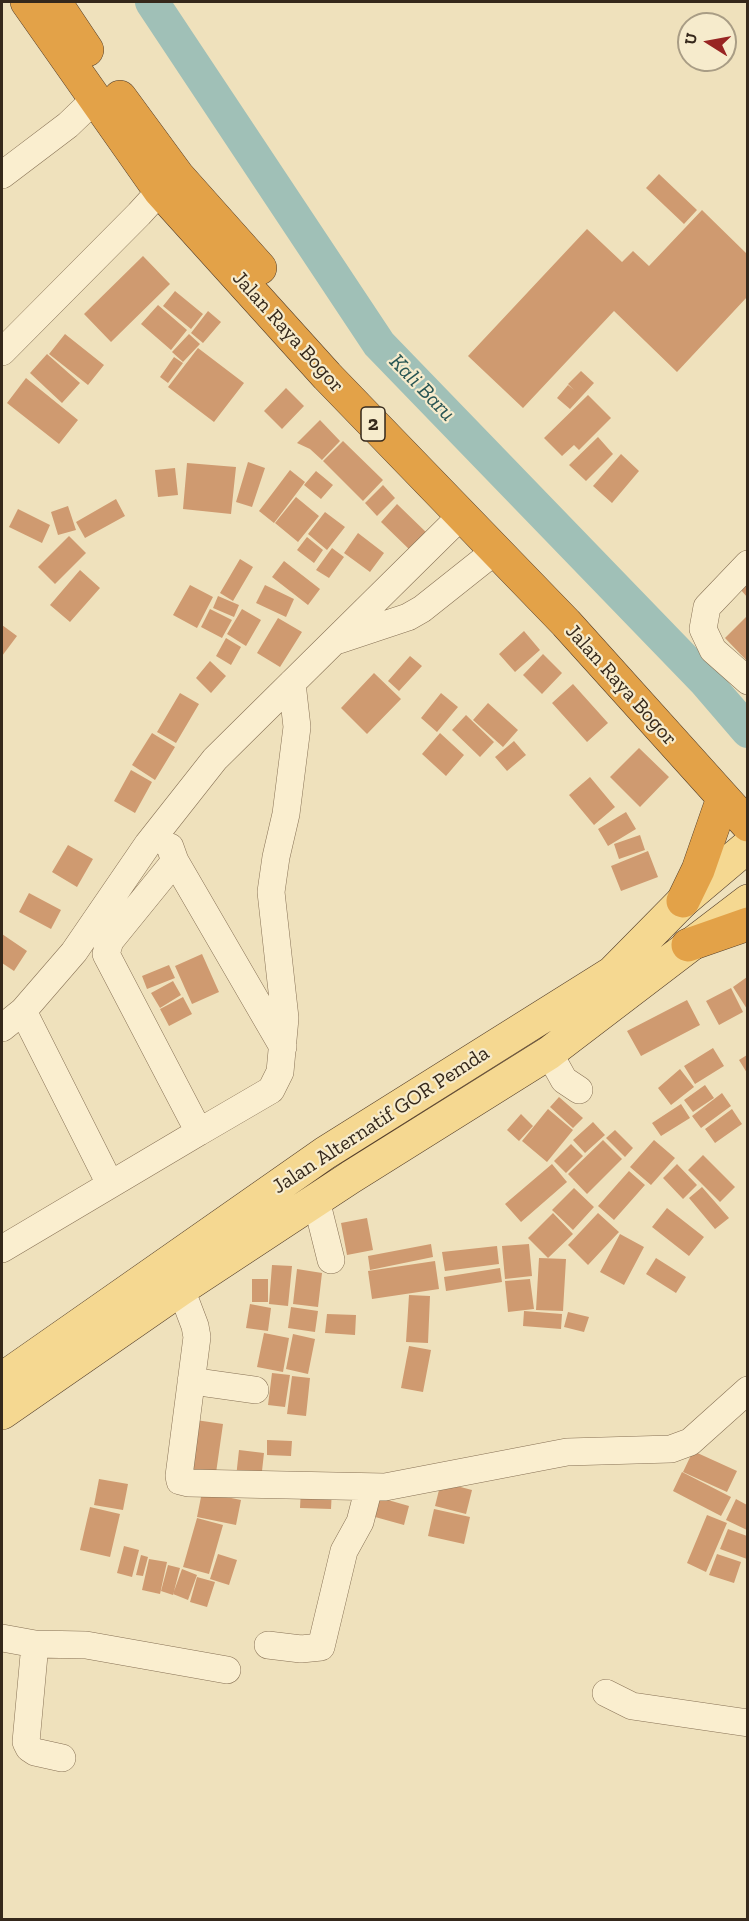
<!DOCTYPE html>
<style>
body{margin:0}
#map{position:relative;width:749px;height:1921px;overflow:hidden;background:#efe1bc;font-family:"Zilla Slab",serif}
canvas{display:block}
.frame{position:absolute;inset:0;border:3px solid #35281b;pointer-events:none}
.north{position:absolute;left:677px;top:12px;width:60px;height:60px;box-sizing:border-box;background:#f6ebcc;border:2px solid #a99d85;border-radius:50%;rotate:281deg;font-size:16px;font-weight:700;line-height:24px;text-align:center;color:#35281b}
.north::after{content:'';display:block;margin:auto;width:21px;height:27px;background:#982523;clip-path:polygon(50% 0,100% 100%,50% 72%,0 100%)}
</style>
<div id="map">
<canvas width="749" height="1921"></canvas>
<div class="frame"></div>
<div class="north">U</div>
</div>
<script>
const ctx = document.querySelector('canvas').getContext('2d');
ctx.lineJoin = 'round';
const poly = rows => new Path2D(rows.map(r => 'M' + r).join(''));
function trace(path, color, width, dash) { ctx.strokeStyle = color; ctx.lineWidth = width; ctx.lineCap = dash ? 'butt' : 'round'; ctx.setLineDash(dash || []); ctx.stroke(path); }
function fill(path, color) { ctx.fillStyle = color; ctx.fill(path, 'evenodd'); }
function drawText(font, color, halo, rows, align = 'center') {
  ctx.font = font + ' "Zilla Slab",serif'; ctx.lineWidth = 4.5; ctx.setLineDash([]); ctx.textBaseline = 'middle'; ctx.strokeStyle = halo; ctx.fillStyle = color; for (const [text, x, y, turn = 0] of rows) {
    ctx.save(); ctx.translate(x, y); ctx.rotate((+turn || 0) * Math.PI / 180); ctx.textAlign = isNaN(turn) ? turn : align; if (halo) ctx.strokeText(text, 0, 0); ctx.fillText(text, 0, 0); ctx.restore();
  }
}
trace(poly([
 [152,2,379,344,705,681,748,731]
]), '#a0c0b7', 34);
fill(poly([
 [659,174,697,210,684,224,646,188],
 [702,210,747,254,747,297,677,372,614,311,523,408,468,356,587,229,622,262,633,251,649,266],
 [143,256,170,284,111,342,84,314],
 [175,291,203,314,191,329,163,306],
 [158,305,187,330,171,350,141,324],
 [208,311,221,322,203,343,191,333],
 [65,334,104,365,88,385,49,354],
 [189,334,200,344,183,362,172,352],
 [198,348,244,383,214,422,168,387],
 [47,354,80,383,62,403,30,373],
 [174,357,183,363,168,383,160,377],
 [581,371,594,383,570,409,557,398,568,385,574,390,568,384],
 [26,378,78,420,59,444,7,403],
 [286,388,304,406,282,429,264,411],
 [588,395,611,418,579,450,574,445,562,456,544,438],
 [320,420,340,441,322,460,310,449,297,443],
 [598,437,613,454,586,481,569,465],
 [343,441,383,480,363,501,323,461],
 [621,454,639,471,612,503,593,486],
 [248,462,265,468,252,507,236,502],
 [187,463,236,467,231,514,183,509],
 [175,468,178,495,158,497,155,470],
 [290,470,305,482,274,523,259,511],
 [316,471,333,485,321,499,304,485],
 [383,485,395,498,377,516,365,503],
 [296,497,319,516,298,542,275,523],
 [116,499,125,516,85,538,76,522],
 [397,504,429,535,412,552,381,522],
 [68,506,76,530,58,535,51,512],
 [18,509,50,525,42,543,9,527],
 [325,512,345,527,327,550,308,534],
 [358,533,384,553,370,572,344,553],
 [69,536,86,553,55,584,38,567],
 [307,537,323,550,314,563,297,550],
 [332,548,344,557,329,578,316,570],
 [240,559,253,567,233,601,220,593],
 [284,561,320,589,308,605,272,577],
 [80,570,100,588,70,622,50,605],
 [747,584,747,597,741,590],
 [190,585,213,597,197,628,173,615],
 [265,585,294,599,286,617,256,603],
 [218,596,239,605,234,617,213,608],
 [210,609,232,620,222,638,201,627],
 [242,609,261,620,246,646,227,634],
 [747,616,747,661,725,638],
 [278,618,302,632,280,667,257,653],
 [2,625,17,636,2,656],
 [524,631,540,650,515,672,499,654],
 [226,638,241,647,231,665,216,656],
 [543,654,562,673,542,694,523,675],
 [410,656,422,666,399,691,388,681],
 [210,661,226,676,211,693,196,678],
 [374,673,401,699,367,734,341,708],
 [573,684,608,723,587,742,552,703],
 [180,693,199,704,176,743,157,732],
 [441,693,458,707,437,732,421,718],
 [488,703,518,730,503,747,473,720],
 [466,715,494,742,480,757,452,730],
 [152,733,175,747,155,780,132,765],
 [440,733,464,755,446,776,422,754],
 [514,741,526,755,507,771,495,757],
 [639,748,669,777,640,807,610,777],
 [131,770,152,782,135,813,114,801],
 [590,777,615,807,594,825,569,795],
 [626,812,636,829,608,846,598,829],
 [640,835,645,850,619,859,614,844],
 [68,845,93,859,77,887,52,872],
 [648,851,658,877,621,891,611,866],
 [29,893,61,910,51,929,19,912],
 [2,934,27,951,14,971,2,963],
 [202,954,219,992,192,1004,175,966],
 [169,965,175,978,147,989,142,976],
 [747,977,747,1009,733,987],
 [173,981,181,995,160,1008,151,993],
 [731,988,743,1012,719,1025,706,1001],
 [183,997,192,1014,169,1026,160,1009],
 [687,1000,700,1025,641,1056,627,1031],
 [713,1048,724,1066,695,1084,684,1066],
 [747,1055,747,1073,739,1060],
 [680,1069,694,1087,671,1105,658,1088],
 [705,1085,714,1098,693,1112,684,1100],
 [722,1093,731,1106,701,1128,692,1116],
 [559,1097,583,1118,573,1128,550,1107],
 [681,1104,690,1118,661,1136,652,1123],
 [548,1109,573,1130,547,1162,522,1141],
 [732,1109,742,1124,715,1143,705,1129],
 [521,1114,533,1126,519,1141,507,1130],
 [593,1122,605,1135,585,1153,573,1140],
 [615,1130,633,1148,625,1157,606,1138],
 [603,1140,622,1159,587,1194,568,1174],
 [654,1140,675,1158,651,1185,630,1167],
 [571,1144,583,1156,566,1173,554,1161],
 [703,1155,735,1187,720,1202,688,1170],
 [552,1164,567,1182,521,1222,505,1204],
 [677,1164,697,1185,683,1199,663,1178],
 [629,1171,645,1185,614,1220,598,1206],
 [702,1187,729,1218,715,1229,689,1198],
 [574,1188,594,1207,573,1230,552,1210],
 [667,1208,704,1237,689,1256,652,1227],
 [553,1213,573,1234,548,1258,528,1238],
 [598,1213,619,1232,588,1265,568,1245],
 [367,1218,373,1250,347,1255,341,1223],
 [620,1234,644,1247,624,1285,600,1272],
 [431,1244,433,1257,370,1270,368,1256],
 [529,1244,532,1276,505,1279,502,1246],
 [497,1246,499,1264,445,1271,442,1252],
 [539,1258,566,1259,563,1311,536,1310],
 [656,1258,686,1277,676,1293,646,1274],
 [435,1261,439,1289,372,1299,368,1271],
 [272,1265,292,1266,288,1306,269,1304],
 [500,1268,502,1282,446,1291,444,1277],
 [297,1269,322,1273,318,1307,293,1304],
 [252,1279,268,1279,268,1302,252,1302],
 [530,1279,534,1309,508,1312,505,1281],
 [409,1295,430,1296,428,1343,406,1342],
 [250,1304,271,1308,268,1331,246,1328],
 [291,1307,318,1311,315,1332,288,1328],
 [524,1311,562,1314,561,1329,523,1326],
 [568,1312,589,1317,584,1332,564,1327],
 [327,1314,356,1315,355,1335,325,1333],
 [264,1333,289,1338,283,1372,257,1367],
 [293,1334,315,1339,308,1374,286,1369],
 [409,1346,431,1350,423,1392,401,1388],
 [272,1373,290,1375,285,1407,268,1405],
 [292,1376,310,1378,306,1416,287,1414],
 [189,1419,223,1424,215,1480,181,1476],
 [267,1440,292,1441,291,1456,267,1455],
 [239,1450,264,1453,261,1480,236,1477],
 [693,1451,737,1471,727,1492,683,1472],
 [682,1472,731,1497,721,1516,673,1491],
 [99,1479,128,1484,123,1510,94,1505],
 [441,1482,472,1490,466,1514,435,1506],
 [301,1488,332,1489,331,1509,300,1508],
 [202,1492,241,1500,236,1525,197,1517],
 [374,1496,409,1506,404,1525,368,1515],
 [736,1499,747,1505,747,1530,726,1520],
 [90,1507,120,1514,110,1557,80,1550],
 [434,1509,470,1517,464,1544,428,1536],
 [707,1515,727,1523,706,1572,687,1563],
 [197,1518,223,1525,209,1574,183,1567],
 [728,1529,747,1536,747,1559,720,1549],
 [124,1546,139,1550,132,1577,117,1573],
 [218,1554,237,1560,229,1585,210,1579],
 [717,1554,741,1562,734,1583,709,1575],
 [141,1555,148,1557,143,1576,136,1575],
 [149,1559,167,1562,160,1594,142,1590],
 [168,1565,180,1568,173,1595,161,1591],
 [182,1569,197,1575,188,1600,173,1594],
 [197,1577,215,1582,207,1607,190,1602]
]), '#cf9a70');
const minor = poly([
 [2,175,68,125,94,100],
 [2,352,139,214,160,191],
 [748,564,707,607,703,629,713,650,748,681],
 [339,640,408,617,422,609,495,551],
 [170,847,175,861,283,1047],
 [175,861,110,941,106,954,199,1132,271,1090,280,1072,285,1018,271,892,276,857,286,814,297,727,292,683],
 [23,1011,110,1184],
 [2,1028,23,1011,74,952,148,844,215,759,461,516],
 [549,1053,564,1080,579,1090],
 [316,1200,331,1260],
 [2,1249,199,1132],
 [181,1289,195,1326,197,1337,179,1476,180,1481,188,1483,385,1487,567,1452,671,1449,690,1442,748,1390],
 [191,1381,255,1390],
 [2,1638,35,1644,86,1645,227,1670],
 [35,1644,26,1742,29,1748,35,1752,62,1758],
 [268,1645,301,1649,321,1647,344,1551,360,1522,369,1487],
 [606,1693,632,1706,748,1723]
]);
const major = poly([
 [2,1379,325,1153,612,973,683,901,748,846],
 [2,1413,181,1289,351,1177,549,1053,748,901]
]);
const highway = poly([
 [27,2,160,191,327,376,566,623,748,825],
 [55,2,87,50],
 [120,97,178,176,260,268],
 [683,901,698,870,723,798],
 [688,945,748,924]
]);
trace(minor, '#877155', 28);
trace(major, '#543e2a', 34);
trace(highway, '#543e2a', 34);
trace(minor, '#faeecf', 27);
trace(major, '#f5d891', 33);
trace(highway, '#e3a248', 33);
for (const [x, y, w] of [
 [373,424,24]
]) { const box = new Path2D(); box.roundRect(x - w / 2, y - 17, w, 34, 4.5); ctx.fillStyle = '#f6ebcc'; ctx.fill(box); trace(box, '#35281b', 1.5); }
drawText('bold 20px', '#35281b', null, [
 ["2",373,424]
]);
drawText('21px', '#35281b', '#f6ebcc', [
 ["Jalan Raya Bogor",288,332,48],
 ["Jalan Raya Bogor",621,685,48],
 ["Jalan Alternatif GOR Pemda",381,1120,-33]
]);
drawText('italic 22px', '#295654', '#f6ebcc', [
 ["Kali Baru",422,388,46]
]);
</script>
